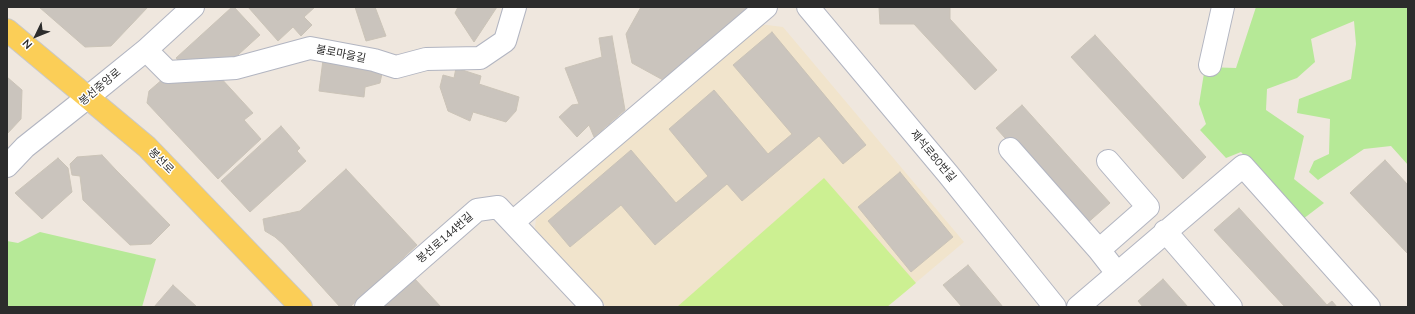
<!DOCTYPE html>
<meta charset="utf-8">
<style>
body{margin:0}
#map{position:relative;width:1415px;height:314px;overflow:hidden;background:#efe7de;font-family:Mulish,sans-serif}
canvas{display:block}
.frame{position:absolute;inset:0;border:8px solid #2c2c2c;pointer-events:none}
.north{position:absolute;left:16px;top:16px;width:40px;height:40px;-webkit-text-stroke:3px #fff;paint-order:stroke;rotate:227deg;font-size:11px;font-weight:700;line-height:16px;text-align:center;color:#2c2c2c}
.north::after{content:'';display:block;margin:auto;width:14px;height:18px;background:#2c2c2c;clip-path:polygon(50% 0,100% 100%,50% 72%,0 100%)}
</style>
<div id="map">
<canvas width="1415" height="314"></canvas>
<div class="frame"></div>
<div class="north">N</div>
</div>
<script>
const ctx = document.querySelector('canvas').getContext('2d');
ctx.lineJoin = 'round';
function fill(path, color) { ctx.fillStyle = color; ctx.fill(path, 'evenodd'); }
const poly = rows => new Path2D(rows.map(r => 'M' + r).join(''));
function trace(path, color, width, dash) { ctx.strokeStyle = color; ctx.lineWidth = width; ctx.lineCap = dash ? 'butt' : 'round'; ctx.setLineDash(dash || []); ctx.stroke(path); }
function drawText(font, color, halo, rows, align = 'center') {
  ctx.font = font + ' Mulish,"Noto Sans KR",sans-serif'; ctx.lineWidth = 3; ctx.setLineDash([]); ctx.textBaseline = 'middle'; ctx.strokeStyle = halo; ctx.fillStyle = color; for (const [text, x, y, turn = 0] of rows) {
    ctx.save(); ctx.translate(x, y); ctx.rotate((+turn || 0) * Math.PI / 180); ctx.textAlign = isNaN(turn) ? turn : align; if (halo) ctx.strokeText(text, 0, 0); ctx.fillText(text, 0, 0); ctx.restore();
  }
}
fill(poly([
 [759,24,783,27,964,242,887,307,607,307,602,302,593,300,534,235,536,219]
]), '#f1e4cc');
fill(poly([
 [1256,7,1408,7,1408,165,1391,146,1364,149,1318,180,1309,172,1314,161,1329,154,1330,119,1297,113,1299,99,1351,79,1356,44,1354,21,1311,39,1315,62,1297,78,1267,89,1266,110,1304,136,1294,179,1324,203,1303,219,1241,152,1226,158,1200,130,1206,124,1199,104,1205,67,1236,68],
 [40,232,156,259,142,307,7,307,7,241,18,243]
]), '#b6e997');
fill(poly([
 [824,178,916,283,887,307,677,307]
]), '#ccf092');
const building = poly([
 [39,7,148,7,111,46,85,47,39,7],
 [232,7,234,7,260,35,228,64,183,66,176,58,232,7],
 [248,7,315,7,304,17,312,25,301,36,293,27,278,41,248,7],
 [355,7,375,7,386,36,366,41,355,7],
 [458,7,497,7,474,42,455,13,458,7],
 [641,7,748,7,749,8,663,80,632,63,626,34,641,7],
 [879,7,950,7,950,19,997,70,975,90,914,24,880,24,879,7],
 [772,32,866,145,843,164,819,136,742,201,727,184,655,245,621,205,570,247,548,221,631,150,676,203,708,176,669,129,714,90,768,154,792,134,733,65,772,32],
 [1095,35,1206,157,1183,179,1071,57,1095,35],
 [612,36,625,110,594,137,589,125,577,137,559,117,572,105,579,104,565,68,602,57,599,38,612,36],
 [323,60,367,66,382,73,380,83,365,87,364,97,319,91,323,60],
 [456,68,481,76,479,84,519,97,516,111,506,122,473,112,470,121,448,111,440,87,443,75,454,78,456,68],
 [219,76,253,113,244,120,261,139,218,179,147,103,149,91,164,78,219,76],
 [7,77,22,90,21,119,7,134,7,77],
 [1022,105,1110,203,1084,226,996,128,1022,105],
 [281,126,300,148,297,151,306,161,250,212,221,181,281,126],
 [102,155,116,170,170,225,151,244,130,245,83,200,80,176,72,175,70,164,77,157,102,155],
 [58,158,68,168,72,192,42,219,15,193,58,158],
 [1385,160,1408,185,1408,254,1350,193,1385,160],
 [346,169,417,245,350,307,340,307,283,244,275,237,265,231,263,219,300,211,346,169],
 [900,172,953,237,911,272,858,207,900,172],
 [1239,208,1327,305,1332,301,1337,307,1285,307,1214,230,1239,208],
 [968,265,1003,307,962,307,943,285,968,265],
 [414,278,441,307,383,307,414,278],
 [1163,279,1188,307,1143,307,1138,301,1163,279],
 [173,285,197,307,154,307,173,285]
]);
fill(building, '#cac4bd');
trace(building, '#cac3b7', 1);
const minor = poly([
 [808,7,948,174,1055,307],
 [146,50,168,72,236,68,310,48,374,60,396,67,426,59,480,58,505,41,515,7],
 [1210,65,1223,7],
 [1010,149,1099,250],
 [1108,161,1148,207,1099,250,1117,273],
 [7,166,25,147,88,97,146,50,193,7],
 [513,222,766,7],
 [1165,231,1231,307],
 [366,307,477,210,498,207,592,307],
 [1078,307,1243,166,1369,307]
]);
const major = poly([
 [7,30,147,147,301,307]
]);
trace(minor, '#b2b5c1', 24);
trace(major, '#c8c8c8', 24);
trace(minor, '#fff', 22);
trace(major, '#fbce57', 22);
drawText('11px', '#2c2c2c', '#fff', [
 ["불로마을길",341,54,11],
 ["봉선중앙로",100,87,-40],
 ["제석로80번길",933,156,50],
 ["봉선로",161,161,45],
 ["봉선로144번길",445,238,-41]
]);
</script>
